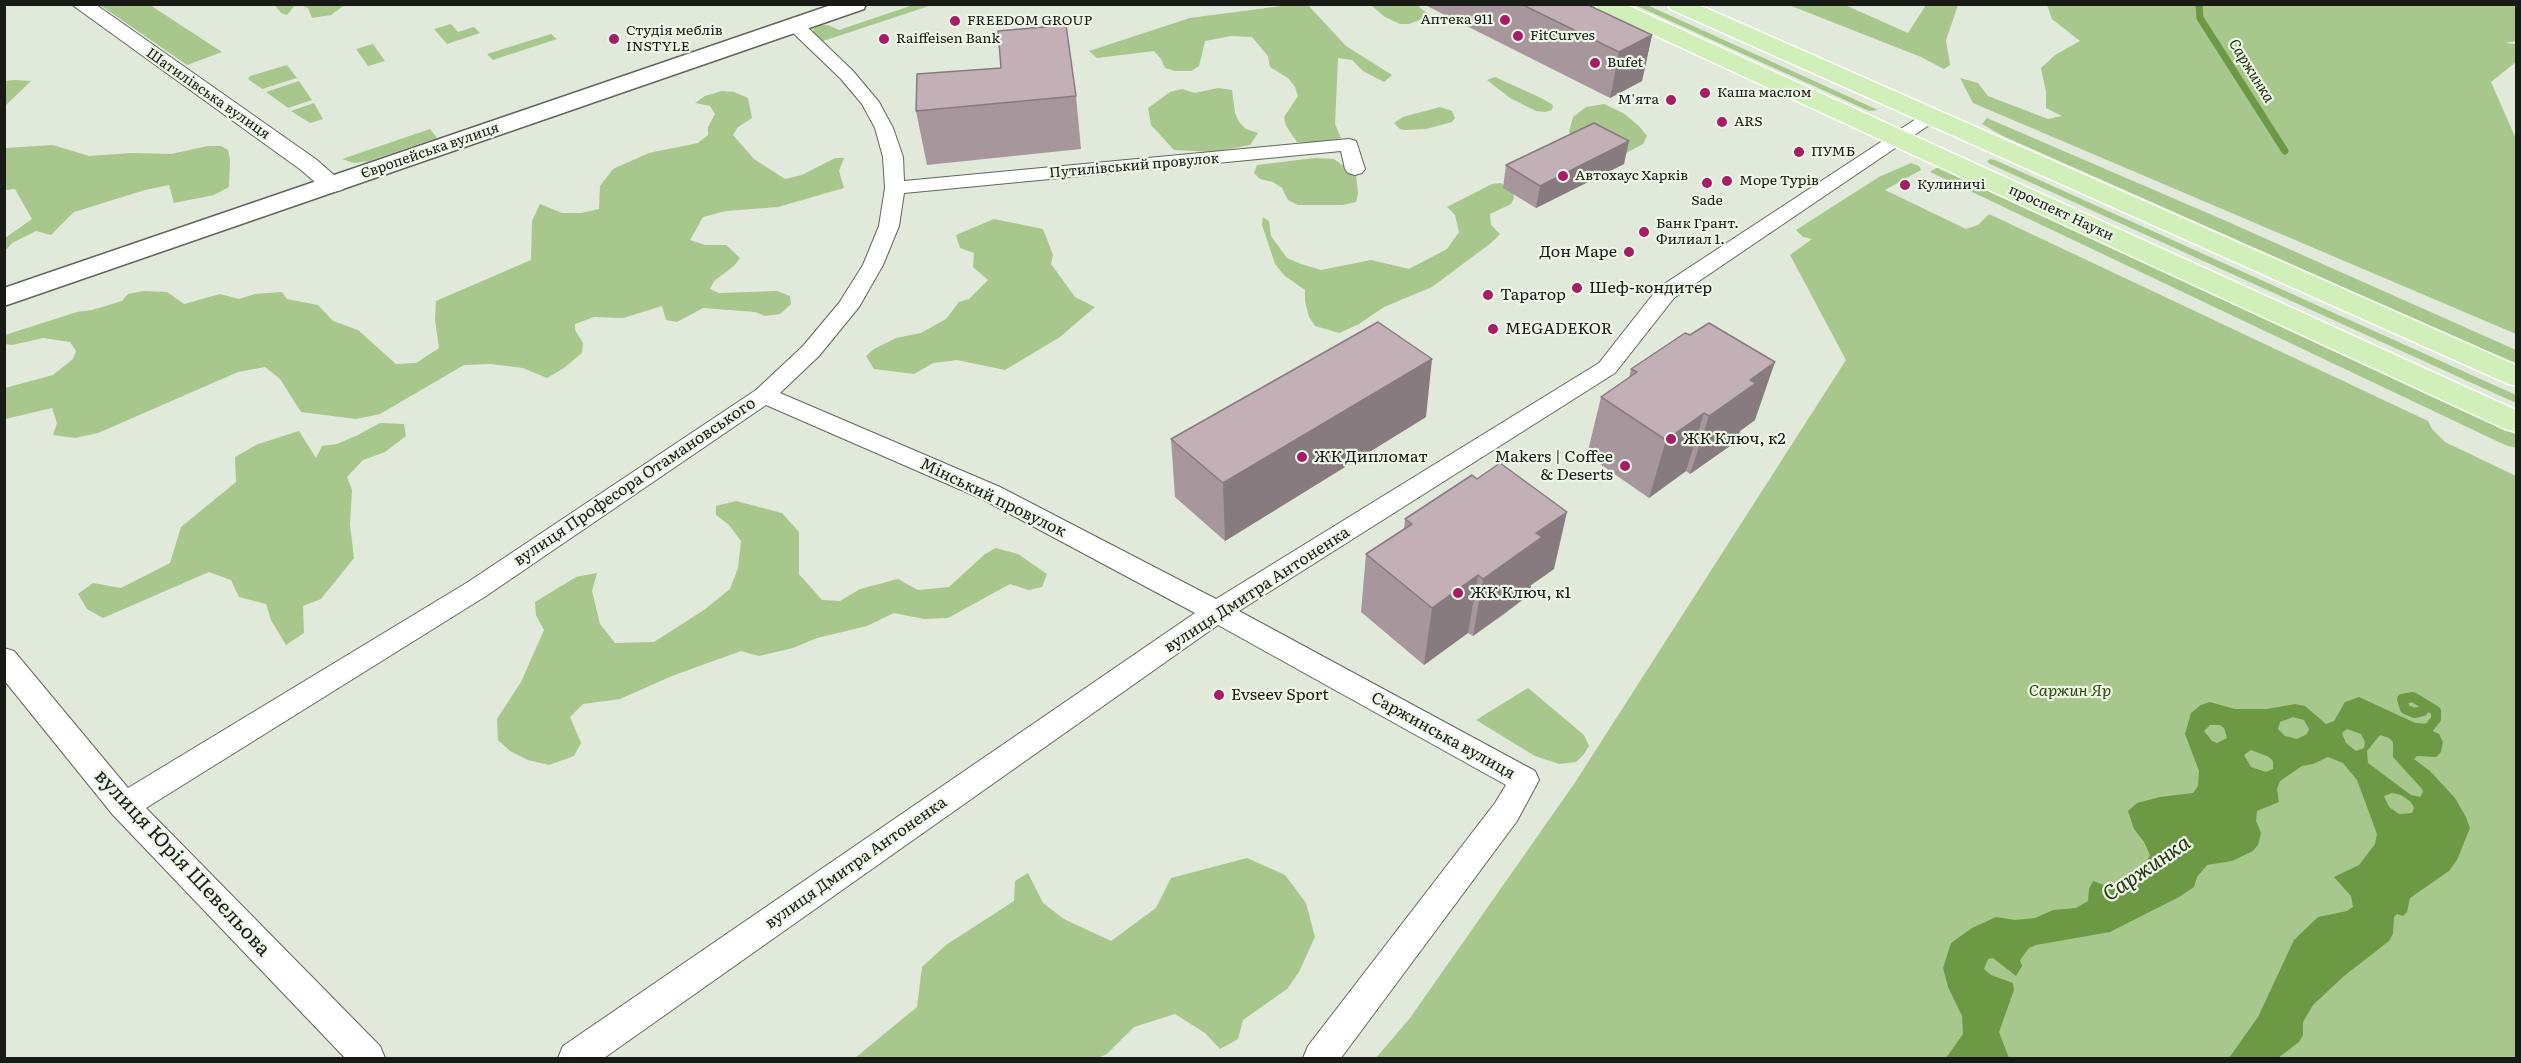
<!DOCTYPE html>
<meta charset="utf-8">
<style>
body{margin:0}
#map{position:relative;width:2521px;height:1063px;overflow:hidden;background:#e0e9da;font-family:Literata,serif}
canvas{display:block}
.frame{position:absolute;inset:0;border:6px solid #171a15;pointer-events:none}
</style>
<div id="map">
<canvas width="2521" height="1063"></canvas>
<div class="frame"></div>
</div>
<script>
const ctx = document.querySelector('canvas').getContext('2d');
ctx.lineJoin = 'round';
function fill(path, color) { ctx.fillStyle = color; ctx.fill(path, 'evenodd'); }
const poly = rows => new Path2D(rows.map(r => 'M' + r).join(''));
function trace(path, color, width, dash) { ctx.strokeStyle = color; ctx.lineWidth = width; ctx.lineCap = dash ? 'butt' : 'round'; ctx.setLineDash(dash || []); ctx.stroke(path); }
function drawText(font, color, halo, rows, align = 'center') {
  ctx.font = font + ' Literata,serif'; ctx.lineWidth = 4.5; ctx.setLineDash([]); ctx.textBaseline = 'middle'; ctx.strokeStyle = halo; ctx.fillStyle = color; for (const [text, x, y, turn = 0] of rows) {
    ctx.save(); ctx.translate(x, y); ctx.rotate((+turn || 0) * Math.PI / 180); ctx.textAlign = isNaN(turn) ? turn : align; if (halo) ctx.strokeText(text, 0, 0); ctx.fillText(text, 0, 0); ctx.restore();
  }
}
fill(poly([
 [100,5,150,5,222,52,187,65],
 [275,5,351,5,343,6,331,15,312,18,308,8,301,5,295,5,287,15,281,13],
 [913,5,932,5,820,42,812,35,814,28,821,25,828,25,839,30],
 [1289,5,1308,5,1346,46,1392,75,1384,82,1363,71,1352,60,1338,58,1335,124,1341,138,1317,144,1297,142,1286,126,1284,117,1298,96,1295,87,1288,78,1270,67,1268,56,1252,37,1231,36,1205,41,1199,66,1191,71,1175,71,1165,68,1161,59,1154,51,1097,58,1089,51,1190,18],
 [1371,5,1417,5,1430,16,1409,24,1400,24,1385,17],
 [1635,5,1647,5,1878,110,1869,111],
 [1789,5,1845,5,1908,33,1926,5,1958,5,1946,40,1950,65,1944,69,1921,57],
 [2047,5,2516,5,2516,41,2505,43,2516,44,2516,62,2491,82,2516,139,2516,334,1973,103,1960,78,1978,83,1988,96,2048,119,2062,116,2046,108,2046,92,2041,68,2055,55,2080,41,2052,19],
 [451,24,458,32,474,27,480,33,447,44,434,29],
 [551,34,557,39,493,60,487,54],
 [373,44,385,61,368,66,356,49],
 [287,65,297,78,262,89,248,79,250,76],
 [1495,77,1541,98,1553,105,1552,110,1545,112,1536,111,1510,98,1487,80],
 [15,80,31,81,5,106,5,81],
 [299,81,312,100,288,108,266,92],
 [1218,88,1232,90,1235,113,1239,122,1246,129,1258,133,1250,145,1213,152,1174,150,1151,125,1148,108,1170,92,1182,89,1195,93],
 [722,91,734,92,748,98,752,118,738,127,733,135,754,159,785,179,802,175,835,158,844,158,839,171,844,188,778,207,726,211,703,217,690,240,705,245,726,245,740,258,734,266,714,281,710,289,719,293,777,291,790,296,791,304,780,314,765,316,755,312,703,308,677,322,666,320,662,306,623,318,594,317,575,324,575,330,583,343,582,353,564,368,547,378,523,368,491,364,464,365,380,414,356,419,301,412,280,379,265,367,238,372,98,433,75,438,53,435,57,423,52,408,5,419,5,388,53,375,73,359,76,351,70,342,43,338,12,345,5,344,5,335,77,312,92,310,122,301,128,294,143,291,167,292,184,304,220,294,239,299,255,294,282,292,287,299,318,305,333,321,358,330,396,364,416,363,439,348,435,320,436,301,531,260,532,221,540,204,562,213,581,213,599,209,600,186,613,169,649,153,698,143,708,135,708,127,715,114,710,106,695,103,705,96],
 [314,103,323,119,310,123,291,111],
 [1604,104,1623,113,1639,126,1647,136,1643,144,1626,153,1577,142,1569,132,1573,117,1586,107],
 [1440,107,1452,111,1455,118,1452,122,1426,129,1405,130,1400,129,1394,123,1403,117],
 [1987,118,2226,221,2516,350,2516,364,2003,136,1982,124],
 [430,129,437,138,369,161,354,163,342,159],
 [53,145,89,156,132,153,171,154,208,146,221,146,228,150,230,160,229,187,214,195,174,203,169,185,145,190,74,212,51,235,36,231,12,243,5,251,5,238,32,219,15,189,5,190,5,148],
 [1315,158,1334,159,1356,175,1358,193,1356,202,1343,205,1298,205,1288,200,1282,188,1273,182,1260,179,1254,173,1257,165],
 [1990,159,1995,160,2516,395,2516,403,1990,164,1987,161],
 [1911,163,1919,166,1921,170,1885,190,1966,229,1978,225,1989,214,2428,421,2432,429,2445,442,2516,476,2516,1058,1376,1058,1410,1018,1574,784,1846,360,1790,255,1812,239,1803,237,1796,230,1879,177],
 [1938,167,2516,434,2516,448,2505,445,1930,172],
 [1501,183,1513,191,1514,198,1511,204,1490,214,1491,225,1500,234,1491,243,1432,287,1384,307,1359,324,1339,333,1315,326,1309,317,1305,301,1305,290,1285,276,1275,264,1262,225,1263,217,1269,221,1271,236,1287,258,1301,264,1321,270,1371,260,1409,269,1447,249,1459,232,1455,215,1447,207,1492,184],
 [994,219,1043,229,1053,255,1051,264,1075,297,1095,307,1060,337,1005,370,957,360,933,363,914,374,874,369,866,356,874,349,896,338,921,333,946,319,959,302,969,299,988,280,973,267,974,253,960,248,956,235],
 [380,423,404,424,406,436,385,452,363,460,347,477,352,490,350,525,354,558,321,599,303,606,304,633,286,645,271,620,266,604,239,597,231,580,209,572,103,618,87,609,78,594,93,583,121,588,170,563,181,527,236,482,235,457,258,444,299,431,316,458,322,446,337,444,356,436],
 [736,501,782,513,799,532,799,574,822,600,840,601,860,589,898,579,918,590,949,587,985,554,996,548,1018,554,1047,574,1042,587,1029,590,1010,584,948,618,924,619,894,613,867,626,817,638,793,648,759,656,741,651,672,676,620,699,583,704,570,717,581,743,574,756,549,765,528,760,510,751,498,740,497,719,521,682,544,630,536,615,535,602,576,577,597,573,592,591,600,624,615,643,654,642,704,610,730,589,738,568,741,541,729,525,716,515,716,506],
 [1528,688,1584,735,1589,746,1584,754,1576,762,1559,764,1535,756,1476,720],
 [1247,858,1285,875,1306,903,1315,937,1299,972,1287,989,1243,1020,1238,1039,1220,1049,1205,1033,1175,1014,1134,1027,1107,1054,1098,1058,855,1058,917,1007,922,967,946,945,1014,901,1015,881,1028,873,1043,903,1064,919,1111,941,1156,908,1171,878]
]), '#a7c78c');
fill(poly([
 [2359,697,2439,734,2443,742,2441,752,2436,757,2417,756,2414,759,2430,771,2455,798,2466,817,2470,828,2457,860,2449,871,2410,898,2407,912,2403,916,2397,914,2394,917,2393,934,2389,941,2344,976,2313,1005,2303,1022,2303,1035,2299,1042,2278,1058,2229,1058,2258,1017,2294,940,2318,917,2347,911,2353,907,2351,896,2334,877,2359,865,2375,844,2377,834,2357,780,2343,763,2328,757,2313,764,2302,766,2280,781,2277,789,2279,802,2257,811,2256,821,2261,833,2258,845,2253,851,2232,861,2207,865,2197,877,2194,887,2179,897,2110,932,2036,945,2029,948,2020,960,2022,966,2016,976,1993,958,1988,959,1984,969,1991,975,2013,983,2014,990,1999,1032,2009,1058,1946,1058,1963,1034,1962,1016,1948,987,1943,968,1951,943,1972,928,1996,917,2015,920,2035,918,2053,910,2076,908,2088,901,2089,889,2093,881,2104,885,2115,884,2132,875,2146,863,2150,855,2144,842,2134,829,2128,811,2137,803,2160,797,2193,793,2198,786,2199,771,2185,734,2191,713,2201,705,2210,702,2235,709,2267,709,2295,704,2305,706,2326,724,2334,721,2345,702],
 [2293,717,2304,720,2309,729,2307,734,2297,739,2285,736,2278,729,2280,722],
 [2210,725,2220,725,2224,728,2227,738,2217,743,2212,741,2204,731],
 [2347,729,2361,734,2365,742,2364,748,2356,751,2346,743,2342,733],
 [2380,735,2389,738,2393,742,2393,757,2422,789,2423,792,2420,797,2411,795,2368,763,2367,751],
 [2251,750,2269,757,2273,761,2273,769,2266,772,2251,767,2244,755],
 [2392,793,2401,795,2411,802,2414,808,2412,813,2399,814,2389,807,2384,796]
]), '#6d9944');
trace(poly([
 [2199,4,2200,18,2285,151]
]), '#6d9944', 7);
trace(poly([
 [2416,728,2428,729,2436,719,2436,711,2413,697,2402,699,2405,709,2414,713,2423,711]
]), '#6d9944', 10);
const minor = poly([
 [795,20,801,21,853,71,879,102,893,128,903,157,904,181,1349,139,1356,141,1365,169,1362,173,1355,175,1348,173,1345,169,1341,151,904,193,899,226,883,265,859,307,819,356,780,393,1000,487,1216,599,1599,363,1658,288,1925,113,1939,113,1941,117,1674,298,1615,373,1239,611,1535,771,1539,780,1517,821,1341,1058,1303,1058,1308,1046,1495,803,1506,785,1218,625,604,1058,558,1058,563,1046,1195,613,982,499,766,405,486,596,146,808,380,1046,385,1058,345,1058,113,815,4,680,4,648,14,651,128,788,468,582,756,390,803,346,839,303,863,265,879,226,885,188,883,157,875,128,862,104,841,79,789,29,787,25,795,20]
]);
const tertiary = poly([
 [71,4,95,4,317,160,345,185,342,190,333,192,324,190,301,170,71,4]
]);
const secondary = poly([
 [834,4,866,4,864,9,4,306,4,288,834,4]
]);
const primary = poly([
 [1596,4,1625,4,2516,410,2516,432,2505,429,1598,9,1596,4],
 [1668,4,1697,4,2516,365,2516,386,2506,383,1670,9,1668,4]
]);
trace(minor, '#5f675a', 2);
trace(tertiary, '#5f675a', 2);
trace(secondary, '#5f675a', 3);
trace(primary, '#fff', 3);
fill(minor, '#fff');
fill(tertiary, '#fff');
fill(secondary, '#fff');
fill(primary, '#d1efb8');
fill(poly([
 [1423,4,1586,4,1652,35,1642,81,1610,98],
 [1001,68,1076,96,1081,149,927,165,916,111],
 [1624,164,1536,208,1503,188,1506,165],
 [1631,369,1755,420,1740,431,1737,441,1690,474,1686,471,1649,498,1587,455,1601,397,1629,378],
 [1426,417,1225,541,1175,497,1171,439],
 [1477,479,1554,569,1531,585,1529,595,1503,615,1473,636,1468,633,1424,665,1361,612,1366,554,1404,529,1405,519]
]), '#a7979d');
fill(poly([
 [1652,35,1642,81,1610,98,1619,52],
 [1629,141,1624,164,1536,208,1540,186],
 [1432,359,1426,417,1225,541,1223,483],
 [1775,362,1755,420,1740,431,1737,441,1690,474,1709,416,1750,380],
 [1704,413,1686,471,1649,498,1666,440],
 [1567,512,1554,569,1531,585,1529,595,1473,636,1483,579,1536,533],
 [1478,575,1468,633,1424,665,1432,608]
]), '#887b7f');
const building = poly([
 [1521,4,1586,4,1652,35,1619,52,1521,4],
 [1066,25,1076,96,916,111,917,74,1001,68,998,31,1066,25],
 [1594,123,1629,141,1540,186,1506,165,1594,123],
 [1378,322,1432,359,1223,483,1171,439,1378,322],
 [1709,323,1775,362,1750,380,1756,383,1709,416,1704,413,1666,440,1601,397,1637,372,1631,369,1685,333,1690,335,1709,323],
 [1500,463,1567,512,1536,533,1542,537,1483,579,1478,575,1432,608,1366,554,1412,524,1405,519,1472,475,1477,479,1500,463]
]);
fill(building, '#c2b0b6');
trace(building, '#887b7f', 1.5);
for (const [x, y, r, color] of [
 [1505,20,6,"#a51d67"],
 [955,21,6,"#a51d67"],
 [1518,36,6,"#a51d67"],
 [614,39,6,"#a51d67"],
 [884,39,6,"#a51d67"],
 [1595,63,6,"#a51d67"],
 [1705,93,6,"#a51d67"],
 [1671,100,6,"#a51d67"],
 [1722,122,6,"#a51d67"],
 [1799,152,6,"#a51d67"],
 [1563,176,6,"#a51d67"],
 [1727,181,6,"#a51d67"],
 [1707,183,6,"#a51d67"],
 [1905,185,6,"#a51d67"],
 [1644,232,6,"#a51d67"],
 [1629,252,6,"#a51d67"],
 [1577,288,6,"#a51d67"],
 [1488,295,6,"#a51d67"],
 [1493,329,6,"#a51d67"],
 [1671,439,6,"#a51d67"],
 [1302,457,6,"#a51d67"],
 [1625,466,6,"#a51d67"],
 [1458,593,6,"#a51d67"],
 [1219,695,6,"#a51d67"]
]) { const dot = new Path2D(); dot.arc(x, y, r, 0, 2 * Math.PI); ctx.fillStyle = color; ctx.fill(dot); trace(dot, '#edf6e7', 2); }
drawText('14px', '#171a15', '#edf6e7', [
 ["Аптека 911",1493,20,"right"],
 ["FREEDOM GROUP",967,21],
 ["Студія меблів",626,31],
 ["INSTYLE",626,47],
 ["FitCurves",1530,36],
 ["Raiffeisen Bank",896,39],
 ["Bufet",1607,63],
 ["Каша маслом",1717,93],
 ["М'ята",1659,100,"right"],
 ["ARS",1734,122],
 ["ПУМБ",1811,152],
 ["Автохаус Харків",1575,176],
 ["Море Турів",1739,181],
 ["Кулиничі",1917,185],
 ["Sade",1707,201,"center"],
 ["Банк Грант.",1656,224],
 ["Филиал 1.",1656,240]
], 'left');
drawText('14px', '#171a15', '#edf6e7', [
 ["Шатилівська вулиця",208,94,35],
 ["Європейська вулиця",430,151,-19],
 ["Путилівський провулок",1134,166,-5],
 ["проспект Науки",2061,213,25]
]);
drawText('italic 15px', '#233511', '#edf6e7', [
 ["Саржинка",2251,71,58]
]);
drawText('16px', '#171a15', '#edf6e7', [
 ["Дон Маре",1617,252,"right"],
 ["Шеф-кондитер",1589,288],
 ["Таратор",1500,295],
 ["MEGADEKOR",1505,329],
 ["ЖК Ключ, к2",1683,439],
 ["ЖК Дипломат",1314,457],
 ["Makers | Coffee",1613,457,"right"],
 ["& Deserts",1613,475,"right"],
 ["ЖК Ключ, к1",1470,593],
 ["Evseev Sport",1231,695]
], 'left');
drawText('16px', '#171a15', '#edf6e7', [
 ["вулиця Професора Отамановського",635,482,-34],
 ["Мінський провулок",993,498,26],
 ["вулиця Дмитра Антоненка",1257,590,-33],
 ["Саржинська вулиця",1443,736,29],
 ["вулиця Дмитра Антоненка",856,863,-35]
]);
drawText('italic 16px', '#2d490b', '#edf6e7', [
 ["Саржин Яр",2070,691]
]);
drawText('20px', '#171a15', '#edf6e7', [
 ["вулиця Юрія Шевельова",182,863,47]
]);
drawText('italic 21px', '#233511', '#edf6e7', [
 ["Саржинка",2147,869,-34]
]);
</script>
